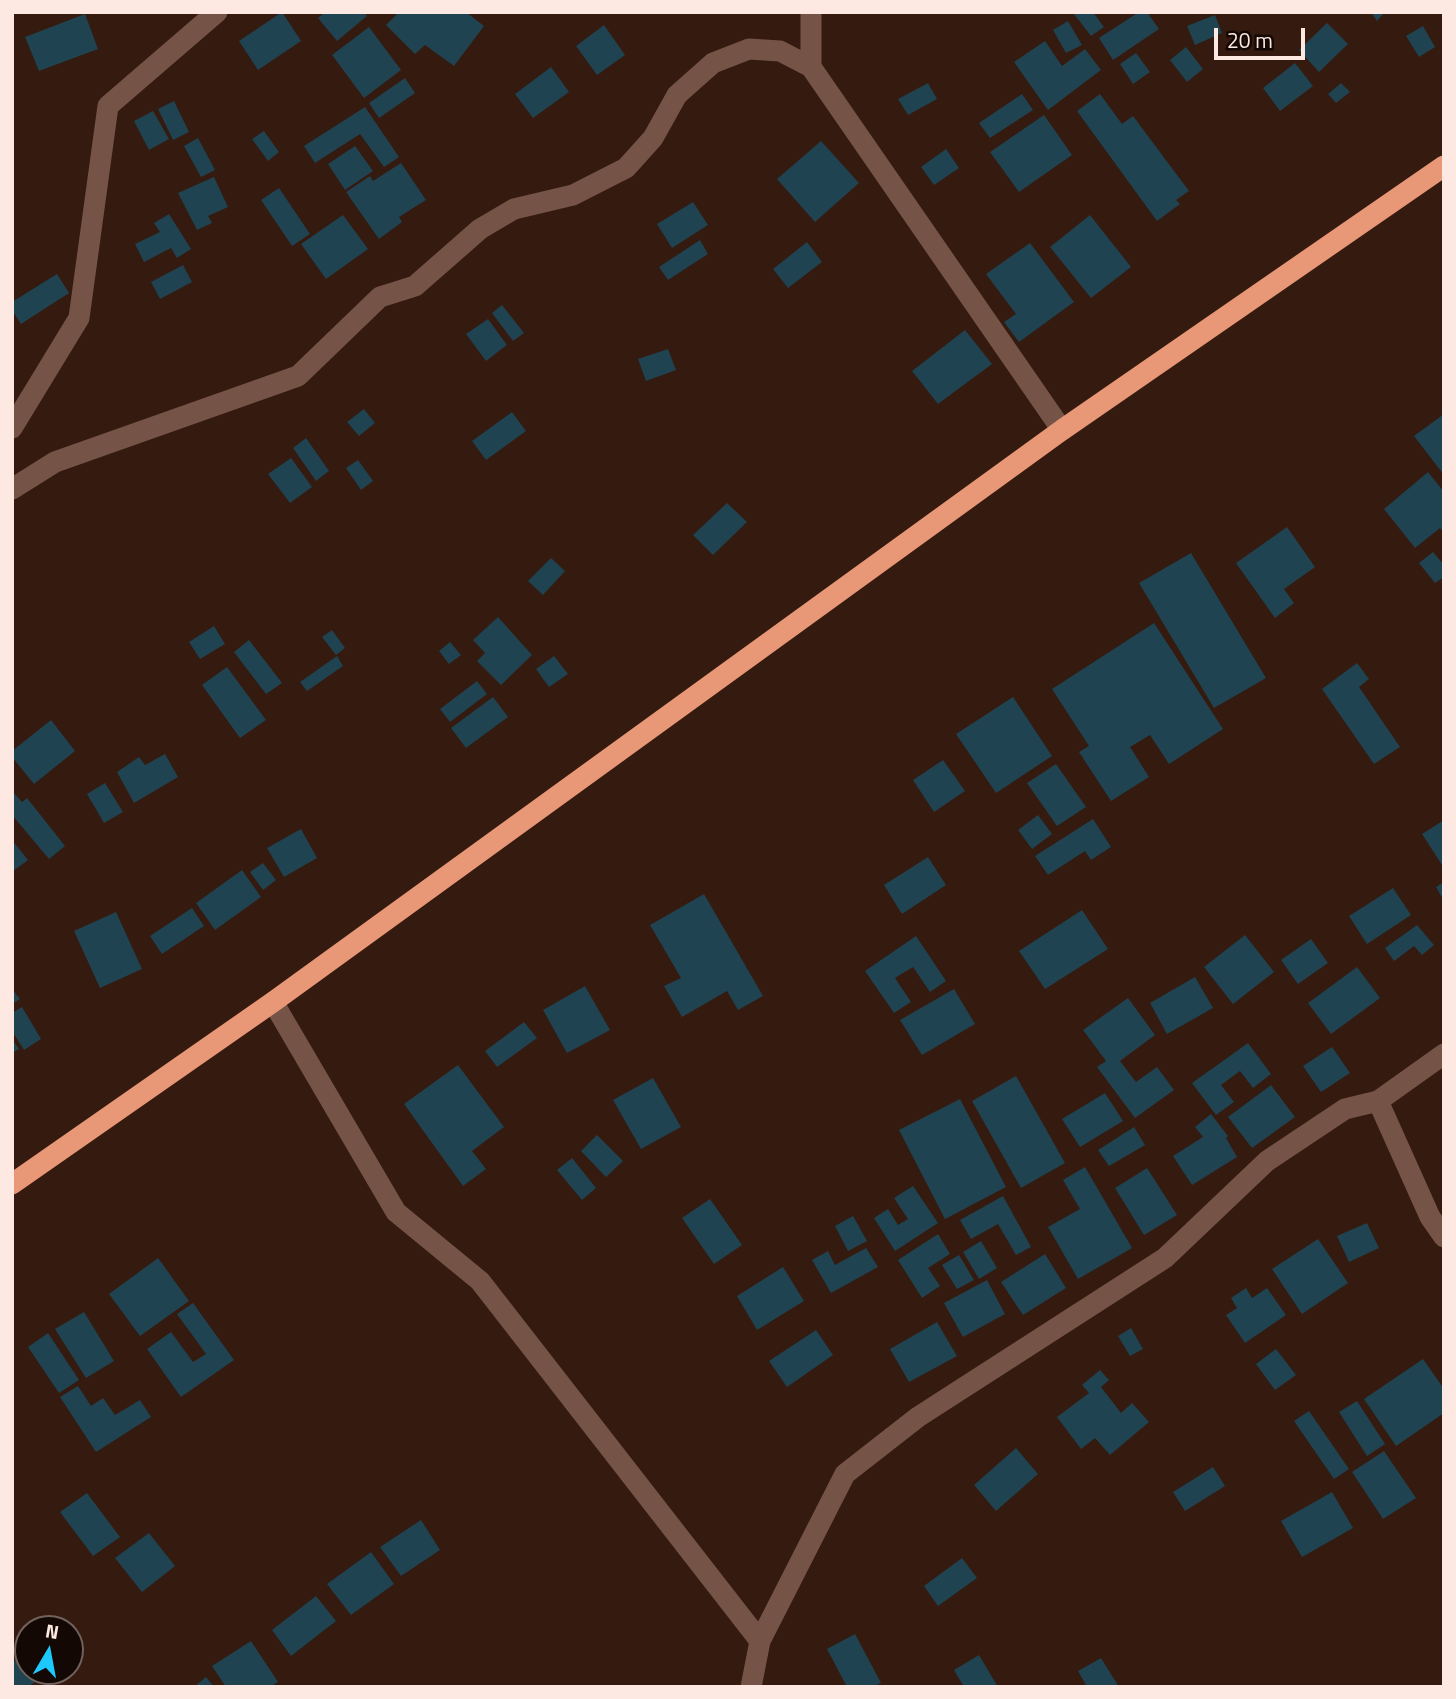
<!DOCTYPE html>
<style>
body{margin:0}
#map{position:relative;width:1456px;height:1699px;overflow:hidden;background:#351a0f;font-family:"Titillium Web",sans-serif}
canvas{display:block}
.frame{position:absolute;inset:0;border:14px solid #fde9e1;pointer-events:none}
.north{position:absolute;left:14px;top:1615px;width:70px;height:70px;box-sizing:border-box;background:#140805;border:2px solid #71625d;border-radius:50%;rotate:10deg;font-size:19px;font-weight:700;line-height:28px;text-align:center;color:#fde9e1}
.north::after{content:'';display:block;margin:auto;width:24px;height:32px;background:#1dc9fc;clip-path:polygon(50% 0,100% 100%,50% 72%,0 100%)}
.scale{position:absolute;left:1214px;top:28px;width:91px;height:32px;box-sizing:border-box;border:4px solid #fde9e1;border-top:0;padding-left:9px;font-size:21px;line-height:24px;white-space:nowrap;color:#fde9e1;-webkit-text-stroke:5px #140805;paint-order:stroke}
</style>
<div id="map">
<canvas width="1456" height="1699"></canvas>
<div class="frame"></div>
<div class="north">N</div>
<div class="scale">20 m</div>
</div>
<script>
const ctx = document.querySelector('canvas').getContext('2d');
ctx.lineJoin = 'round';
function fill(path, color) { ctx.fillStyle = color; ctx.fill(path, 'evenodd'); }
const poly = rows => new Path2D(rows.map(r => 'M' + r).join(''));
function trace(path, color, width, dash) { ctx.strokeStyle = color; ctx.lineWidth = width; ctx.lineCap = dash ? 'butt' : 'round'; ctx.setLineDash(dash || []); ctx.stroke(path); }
fill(poly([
 [282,12,301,41,258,70,239,41],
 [325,12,363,12,367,16,337,41,318,18],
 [399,12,466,12,484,26,454,66,425,45,415,54,386,25],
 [1077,12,1093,12,1104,27,1091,36,1074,14],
 [1139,12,1147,12,1159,29,1113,60,1099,38],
 [1371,12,1385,12,1377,21],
 [85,14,98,49,39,71,25,37],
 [1215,15,1222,33,1195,45,1187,26],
 [1068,21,1082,45,1066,53,1053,30],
 [1327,23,1348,44,1319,72,1299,50],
 [604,25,625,55,597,75,576,46],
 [1423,26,1435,47,1419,57,1406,36],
 [369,27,401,70,364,98,332,55],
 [1045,41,1062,66,1085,49,1101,70,1048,110,1014,62],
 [1186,47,1203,69,1187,82,1170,60],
 [1136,53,1150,72,1133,84,1120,64],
 [1295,63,1313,86,1280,111,1263,88],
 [551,67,569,92,533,118,515,94],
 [405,78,415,93,379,118,369,103],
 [928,83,937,99,908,115,898,99],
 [1341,83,1350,92,1336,103,1328,94],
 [1022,94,1033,110,990,138,979,123],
 [1100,94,1122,124,1133,116,1189,191,1176,200,1180,204,1157,221,1077,111],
 [174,101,189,132,173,140,158,109],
 [365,107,399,157,384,167,360,134,315,163,304,146],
 [153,111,169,139,149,150,134,121],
 [1044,115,1072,155,1019,192,990,152],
 [264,131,279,152,268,161,252,139],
 [198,138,215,170,201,177,184,146],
 [821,141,859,183,815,222,777,179],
 [355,146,373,171,345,190,328,164],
 [946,149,959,168,934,185,921,167],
 [401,163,426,200,399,217,402,222,379,239,346,192,370,176,373,181],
 [214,177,228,207,208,216,212,223,197,230,178,193],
 [279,188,310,234,292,246,261,200],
 [693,202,708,225,672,248,657,224],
 [169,214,191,249,177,258,171,248,144,262,135,244,160,232,154,223],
 [343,215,368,249,326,279,301,244],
 [1090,215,1131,267,1091,298,1050,247],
 [700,240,708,254,668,280,659,267],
 [807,242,822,262,788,288,773,269],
 [1030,243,1074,302,1019,342,1004,322,1016,314,986,274],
 [183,265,192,282,160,299,151,282],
 [57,274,69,293,21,324,12,310,12,302],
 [502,305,524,333,513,341,492,313],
 [488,319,507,345,486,361,466,334],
 [965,330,992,364,938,404,912,371],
 [668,349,676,370,646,381,638,359],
 [364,409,375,423,359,436,347,422],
 [512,412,526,431,486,460,472,441],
 [1444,414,1444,475,1414,436],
 [306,438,329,471,316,481,293,448],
 [291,458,312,487,290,503,268,474],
 [358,460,373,481,361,490,346,468],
 [1428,472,1444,492,1444,533,1440,528,1415,548,1384,509],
 [727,503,747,522,713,555,693,535],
 [1287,527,1315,567,1284,589,1294,603,1275,618,1236,563],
 [1433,552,1444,565,1444,577,1435,583,1419,563],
 [1191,553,1266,678,1214,708,1139,583],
 [551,558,565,571,543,595,528,581],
 [498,617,532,655,501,685,477,661,485,653,473,640],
 [1154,623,1223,729,1169,764,1150,735,1130,747,1149,777,1111,801,1079,752,1089,746,1052,689],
 [214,626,225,644,200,659,189,642],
 [332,630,345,648,336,655,322,637],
 [249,640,282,683,266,694,234,652],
 [450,642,461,655,449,664,439,651],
 [337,656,343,666,307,691,300,682],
 [554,656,568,674,549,687,536,669],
 [1357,663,1369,679,1359,687,1400,747,1374,764,1322,689],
 [227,667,266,720,240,738,202,685],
 [477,681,487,694,450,722,440,709],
 [493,697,508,717,466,748,451,728],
 [1013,697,1052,756,996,793,956,734],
 [51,720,75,751,34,784,12,757,12,751],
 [165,754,178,777,134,803,117,772,139,757,145,765],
 [943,760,965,791,934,812,913,780],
 [1056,764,1086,807,1057,826,1027,783],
 [105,783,123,812,104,823,87,794],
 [12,791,22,802,27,798,65,846,49,859,12,815],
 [1038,815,1052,834,1032,849,1018,830],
 [1093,819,1111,847,1091,860,1085,851,1048,875,1035,856],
 [1444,820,1444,868,1422,834],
 [301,829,317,858,284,877,267,848],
 [12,840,28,860,12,872],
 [928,857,946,885,902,914,884,885],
 [263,863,276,880,263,890,250,872],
 [242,870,261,897,215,930,196,903],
 [1444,882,1444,901,1436,887],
 [1393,888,1411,915,1367,944,1349,916],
 [704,894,763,996,738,1010,727,991,682,1017,664,986,681,978,650,925],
 [192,908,204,926,162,954,150,936],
 [1082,910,1108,949,1045,989,1019,951],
 [116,912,142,969,100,988,74,931],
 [1417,925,1434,945,1422,955,1414,946,1394,961,1385,948],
 [1245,935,1274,972,1233,1004,1204,967],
 [916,936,946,981,930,992,913,967,895,978,911,1002,894,1013,865,971],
 [1311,939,1328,963,1298,984,1281,960],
 [1357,967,1380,998,1331,1034,1308,1003],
 [1195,977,1213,1008,1167,1034,1150,1003],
 [585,986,610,1030,567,1053,543,1010],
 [12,989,20,999,12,1004],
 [954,989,975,1024,922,1055,900,1020],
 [1128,998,1155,1035,1120,1061,1136,1082,1157,1067,1174,1090,1135,1118,1097,1067,1106,1061,1083,1030],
 [22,1007,41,1039,24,1050,12,1031,12,1013],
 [524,1022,537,1038,497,1067,485,1051],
 [12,1039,19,1049,12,1053],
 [1248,1043,1271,1074,1253,1088,1240,1071,1221,1085,1234,1102,1216,1115,1192,1083],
 [1332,1047,1350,1073,1321,1092,1303,1066],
 [458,1065,504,1127,472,1151,486,1169,463,1186,404,1104],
 [1016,1076,1065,1163,1021,1188,972,1101],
 [653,1078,681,1127,641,1149,613,1100],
 [1271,1085,1295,1117,1252,1148,1228,1117],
 [1105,1093,1123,1121,1080,1147,1062,1119],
 [960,1099,1006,1187,945,1219,899,1130],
 [1211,1114,1228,1136,1226,1138,1237,1157,1192,1185,1173,1156,1203,1137,1195,1127],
 [1134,1127,1145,1145,1109,1166,1098,1150],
 [597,1135,623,1161,606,1177,581,1151],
 [572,1158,596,1188,582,1200,557,1170],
 [1085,1167,1132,1248,1078,1279,1048,1227,1080,1209,1063,1180],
 [1147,1168,1177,1215,1144,1235,1115,1188],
 [913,1186,938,1223,895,1251,874,1218,888,1209,898,1225,908,1219,894,1198],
 [1003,1196,1031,1247,1016,1255,998,1224,971,1239,960,1220],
 [710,1199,742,1245,714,1264,682,1218],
 [853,1216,867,1241,848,1251,835,1226],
 [1367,1223,1379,1248,1349,1262,1337,1236],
 [938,1234,950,1254,928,1268,940,1286,922,1298,898,1260],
 [1318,1239,1348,1283,1302,1314,1272,1269],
 [981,1241,997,1268,979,1279,963,1252],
 [866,1248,878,1267,831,1293,812,1260,828,1251,835,1265],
 [1045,1254,1066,1288,1023,1315,1001,1282],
 [959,1255,974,1280,957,1289,942,1265],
 [158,1258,189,1301,140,1336,109,1294],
 [783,1267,804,1301,757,1330,737,1296],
 [987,1280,1005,1314,963,1337,944,1303],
 [1246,1288,1252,1298,1267,1288,1286,1315,1245,1343,1226,1315,1237,1308,1231,1298],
 [193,1303,234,1360,181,1397,147,1349,171,1332,193,1362,206,1354,177,1314],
 [84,1312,114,1361,86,1378,55,1329],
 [937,1322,957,1356,909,1382,890,1349],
 [1131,1328,1143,1349,1130,1356,1118,1336],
 [816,1330,833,1355,787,1387,769,1361],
 [48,1333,79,1380,59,1393,28,1347],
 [1276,1349,1296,1375,1275,1390,1256,1364],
 [1423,1359,1444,1389,1444,1413,1396,1446,1364,1399],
 [1100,1370,1109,1380,1101,1387,1121,1413,1132,1403,1149,1422,1110,1455,1095,1438,1081,1449,1057,1417,1089,1393,1082,1385],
 [78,1386,91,1406,103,1398,115,1415,140,1400,151,1417,96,1452,60,1397],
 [1357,1401,1385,1444,1367,1456,1339,1412],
 [1309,1411,1349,1469,1334,1479,1294,1421],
 [1016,1448,1038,1474,996,1511,974,1485],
 [1384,1451,1416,1498,1383,1519,1352,1472],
 [1213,1467,1225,1486,1185,1511,1173,1492],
 [1332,1492,1353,1528,1302,1557,1281,1521],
 [87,1493,120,1537,93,1556,60,1512],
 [421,1520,440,1550,401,1576,380,1547],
 [149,1533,175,1566,142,1592,115,1558],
 [371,1552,394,1584,351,1615,327,1584],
 [962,1558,977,1578,938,1606,924,1586],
 [316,1596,336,1621,291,1656,272,1630],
 [855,1634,881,1683,873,1687,847,1687,827,1649],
 [251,1641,278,1682,270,1687,226,1687,212,1666],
 [28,1652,28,1671,50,1671,28,1687,12,1687,12,1663],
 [979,1655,998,1687,964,1687,954,1670],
 [1101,1658,1119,1687,1087,1687,1078,1671],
 [206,1677,214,1687,194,1687]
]), '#1f4351');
trace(poly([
 [811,67,811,12],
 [12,428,79,318,108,106,217,12],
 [12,489,55,462,298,376,380,297,415,286,480,229,514,209,573,195,626,168,653,138,677,95,713,63,749,49,780,51,811,67,1062,430],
 [273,1002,396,1212,480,1281,760,1641,751,1687],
 [1378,1101,1430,1217,1444,1237],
 [760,1641,845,1474,918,1417,1165,1258,1267,1161,1345,1109,1378,1101,1444,1054]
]), '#755447', 21);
trace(poly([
 [12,1184,273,1002,1062,430,1444,166]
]), '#e99877', 21);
</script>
